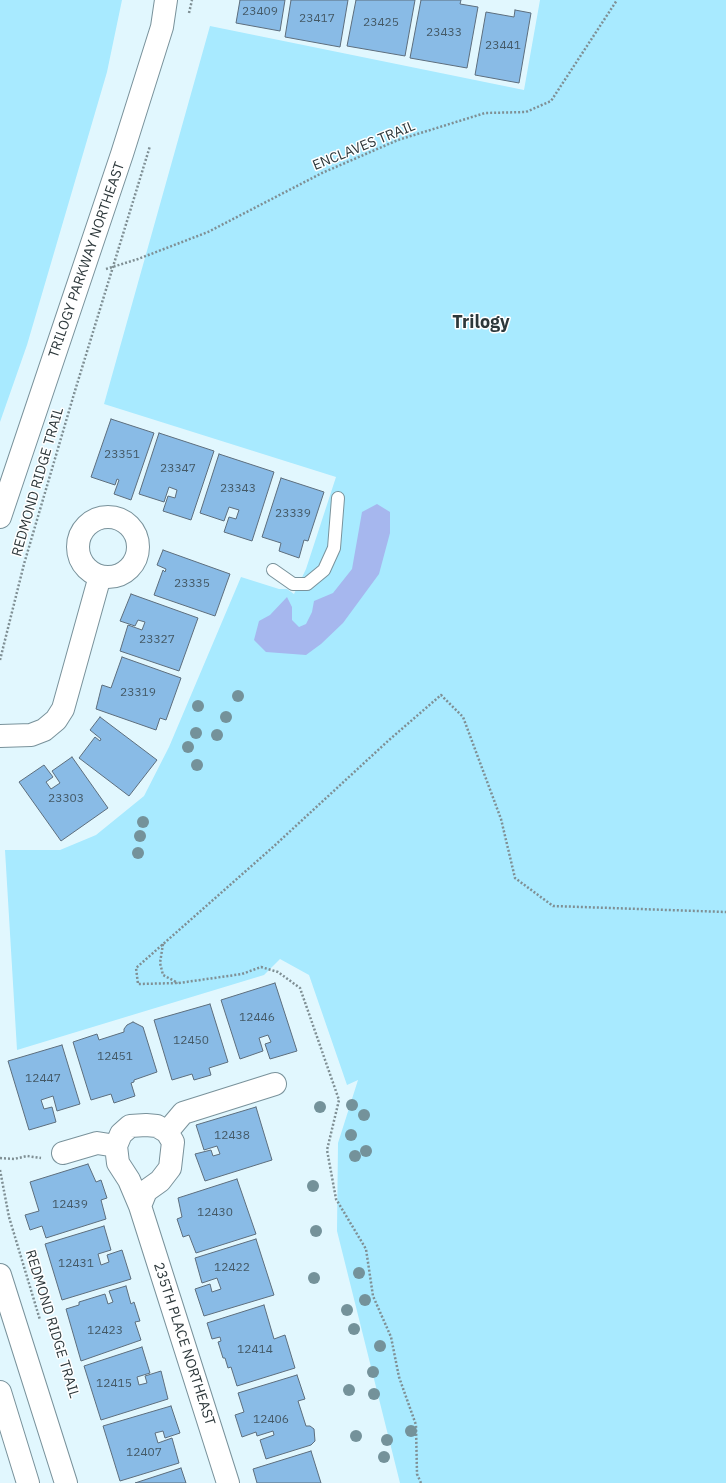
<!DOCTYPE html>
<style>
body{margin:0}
canvas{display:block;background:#e1f7fe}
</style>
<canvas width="726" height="1483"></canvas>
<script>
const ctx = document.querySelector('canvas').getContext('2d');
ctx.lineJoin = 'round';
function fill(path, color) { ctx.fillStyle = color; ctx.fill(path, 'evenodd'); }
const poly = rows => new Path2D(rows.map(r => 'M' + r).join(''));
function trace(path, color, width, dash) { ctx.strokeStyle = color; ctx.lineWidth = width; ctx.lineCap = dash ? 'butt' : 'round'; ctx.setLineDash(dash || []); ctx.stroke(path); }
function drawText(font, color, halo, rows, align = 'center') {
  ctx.font = font + ' "IBM Plex Sans",sans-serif'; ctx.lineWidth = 3; ctx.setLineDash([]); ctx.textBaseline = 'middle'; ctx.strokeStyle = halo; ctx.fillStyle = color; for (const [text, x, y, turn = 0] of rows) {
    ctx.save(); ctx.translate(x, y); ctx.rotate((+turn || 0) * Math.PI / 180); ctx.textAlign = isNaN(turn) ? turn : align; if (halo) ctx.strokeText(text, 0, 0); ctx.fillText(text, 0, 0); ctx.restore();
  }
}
fill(poly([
 [0,0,122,0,107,72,27,345,0,422],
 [540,0,726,0,726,1483,400,1483,337,1231,338,1143,358,1080,347,1085,309,975,280,959,264,975,17,1050,5,850,60,850,96,835,144,796,169,747,241,577,279,589,287,589,294,594,306,569,336,477,104,404,210,26,524,90]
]), '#a8eaff');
fill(poly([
 [377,504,390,512,390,533,379,574,343,623,321,644,306,655,266,652,254,640,259,621,270,615,287,597,292,607,292,620,299,627,306,624,312,612,314,601,333,593,352,569,362,512]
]), '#a6b7ee');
const building = poly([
 [240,0,285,0,280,31,236,23,240,0],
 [291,0,348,0,340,47,285,37,291,0],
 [356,0,415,0,405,56,347,46,356,0],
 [421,0,461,0,460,4,478,7,467,68,410,58,421,0],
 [515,10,531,13,519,83,475,75,486,12,514,17,515,10],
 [111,419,154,433,131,500,114,494,119,480,117,479,115,485,91,477,111,419],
 [159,433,214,451,191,520,163,511,168,496,175,498,177,490,169,487,164,502,139,494,159,433],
 [219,454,274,472,252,541,224,532,229,517,236,519,239,510,229,507,224,521,200,513,219,454],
 [281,478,324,492,308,541,304,540,299,558,279,551,281,543,262,537,281,478],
 [163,550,230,574,215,616,154,595,163,570,165,572,166,569,157,565,163,550],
 [131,594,198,618,179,671,120,651,128,625,142,630,145,622,138,620,135,626,120,621,131,594],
 [122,657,181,678,166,720,160,718,156,730,96,709,102,685,111,688,122,657],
 [100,717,157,760,129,796,79,758,95,737,100,741,101,739,90,730,100,717],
 [72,757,108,808,61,841,19,782,44,765,53,777,46,782,51,789,60,783,52,771,72,757],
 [275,983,297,1051,270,1059,265,1044,271,1042,268,1035,259,1038,263,1051,240,1059,221,1000,275,983],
 [210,1004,228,1062,209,1068,211,1075,194,1080,192,1074,172,1080,154,1020,210,1004],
 [133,1022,143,1027,157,1072,134,1080,134,1082,131,1083,135,1096,114,1103,111,1094,91,1100,73,1042,97,1034,99,1040,124,1032,124,1029,127,1025,133,1022],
 [62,1045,80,1104,57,1111,53,1096,41,1100,44,1109,52,1107,56,1122,29,1130,8,1061,62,1045],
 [256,1107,272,1160,205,1181,195,1154,211,1150,213,1156,220,1154,217,1146,204,1150,196,1125,256,1107],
 [88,1164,96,1182,101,1180,107,1198,101,1200,106,1219,46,1238,42,1226,30,1230,25,1215,39,1211,30,1182,88,1164],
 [237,1179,256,1234,196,1253,189,1235,183,1237,177,1219,182,1217,178,1198,237,1179],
 [104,1226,111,1250,98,1254,101,1265,109,1262,107,1255,122,1250,131,1279,62,1300,45,1244,104,1226],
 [256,1239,274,1295,204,1316,195,1289,210,1284,212,1292,221,1289,217,1278,202,1283,195,1258,256,1239],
 [126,1286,131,1304,134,1302,140,1321,135,1322,141,1340,81,1361,66,1309,79,1305,79,1302,105,1294,108,1304,113,1302,109,1291,126,1286],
 [264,1305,274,1339,285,1335,295,1368,237,1386,231,1367,228,1368,225,1358,223,1358,218,1342,221,1341,220,1337,212,1339,207,1323,264,1305],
 [142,1347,150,1373,137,1377,139,1385,147,1383,145,1376,161,1371,168,1399,101,1420,84,1366,142,1347],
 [297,1375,305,1399,298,1401,306,1426,310,1426,314,1429,315,1441,311,1445,266,1459,260,1440,274,1435,273,1431,257,1436,256,1432,242,1437,235,1415,244,1412,238,1393,297,1375],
 [171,1406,180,1433,165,1438,163,1431,155,1433,158,1443,172,1438,179,1463,120,1481,103,1426,171,1406],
 [311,1451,321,1483,257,1483,253,1469,311,1451],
 [181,1468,186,1483,135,1483,181,1468]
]);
fill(building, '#89bbe6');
trace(building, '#5d6e7d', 1);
const service = poly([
 [273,570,293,584,307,584,324,570,334,548,338,498]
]);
const minor = poly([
 '78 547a30 30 0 1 1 60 0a30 30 0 1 1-60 0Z',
 [0,736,31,735,44,730,56,720,63,709,100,576],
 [167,1132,183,1113,275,1084],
 [63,1153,97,1143,116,1146],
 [140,1206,146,1191,160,1181,170,1168,173,1142,167,1132,157,1126,146,1125,130,1126,121,1134,116,1146,118,1163,129,1180,140,1206,228,1483]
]);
const tertiary = poly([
 [0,517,122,154,162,27,166,0],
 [0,1275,66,1483],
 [0,1392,28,1483]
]);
trace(service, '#79929b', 14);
trace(minor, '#79929b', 24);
trace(tertiary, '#79929b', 24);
trace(poly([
 [189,13,192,0],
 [106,269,138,259,208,232,322,173,398,140,485,113,526,112,551,101,617,0],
 [0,660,24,564,74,394,150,146],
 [163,944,160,963,163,975,178,983],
 [0,1158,14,1159,27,1156,41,1158],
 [0,1170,9,1217,40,1320],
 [421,1483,417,1474,416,1425,399,1377,391,1337,373,1296,366,1249,336,1199,327,1150,339,1100,300,988,278,972,261,967,242,974,179,983,138,984,136,968,273,847,389,740,441,695,463,717,501,819,515,878,553,906,726,912]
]), '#7f8f94', 2.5, [2, 2]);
trace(service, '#fff', 12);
trace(minor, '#fff', 22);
trace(tertiary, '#fff', 22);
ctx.fillStyle = '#74929a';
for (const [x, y] of [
 [238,696],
 [198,706],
 [226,717],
 [196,733],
 [217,735],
 [188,747],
 [197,765],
 [143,822],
 [140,836],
 [138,853],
 [352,1105],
 [320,1107],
 [364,1115],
 [351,1135],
 [366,1151],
 [355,1156],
 [313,1186],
 [316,1231],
 [359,1273],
 [314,1278],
 [365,1300],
 [347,1310],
 [354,1329],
 [380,1346],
 [373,1372],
 [349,1390],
 [374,1394],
 [411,1431],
 [356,1436],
 [387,1440],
 [384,1457]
]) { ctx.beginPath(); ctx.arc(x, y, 6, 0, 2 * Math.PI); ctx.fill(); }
drawText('12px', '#445966', null, [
 ["23409",260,12],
 ["23417",317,19],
 ["23425",381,23],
 ["23433",444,33],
 ["23441",503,46],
 ["23351",122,455],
 ["23347",178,469],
 ["23343",238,489],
 ["23339",293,514],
 ["23335",192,584],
 ["23327",157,640],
 ["23319",138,693],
 ["23303",66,799],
 ["12446",257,1018],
 ["12450",191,1041],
 ["12451",115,1057],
 ["12447",43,1079],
 ["12438",232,1136],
 ["12439",70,1205],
 ["12430",215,1213],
 ["12431",76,1264],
 ["12422",232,1268],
 ["12423",105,1331],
 ["12414",255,1350],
 ["12415",114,1384],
 ["12406",271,1420],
 ["12407",144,1453]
]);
drawText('14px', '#2d383b', '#fff', [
 ["ENCLAVES TRAIL",364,146,-22],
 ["TRILOGY PARKWAY NORTHEAST",87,260,-71],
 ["REDMOND RIDGE TRAIL",38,482,-74],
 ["REDMOND RIDGE TRAIL",52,1324,73],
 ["235TH PLACE NORTHEAST",184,1344,72]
]);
drawText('bold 18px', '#2d383b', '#fff', [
 ["Trilogy",481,323]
]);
</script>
